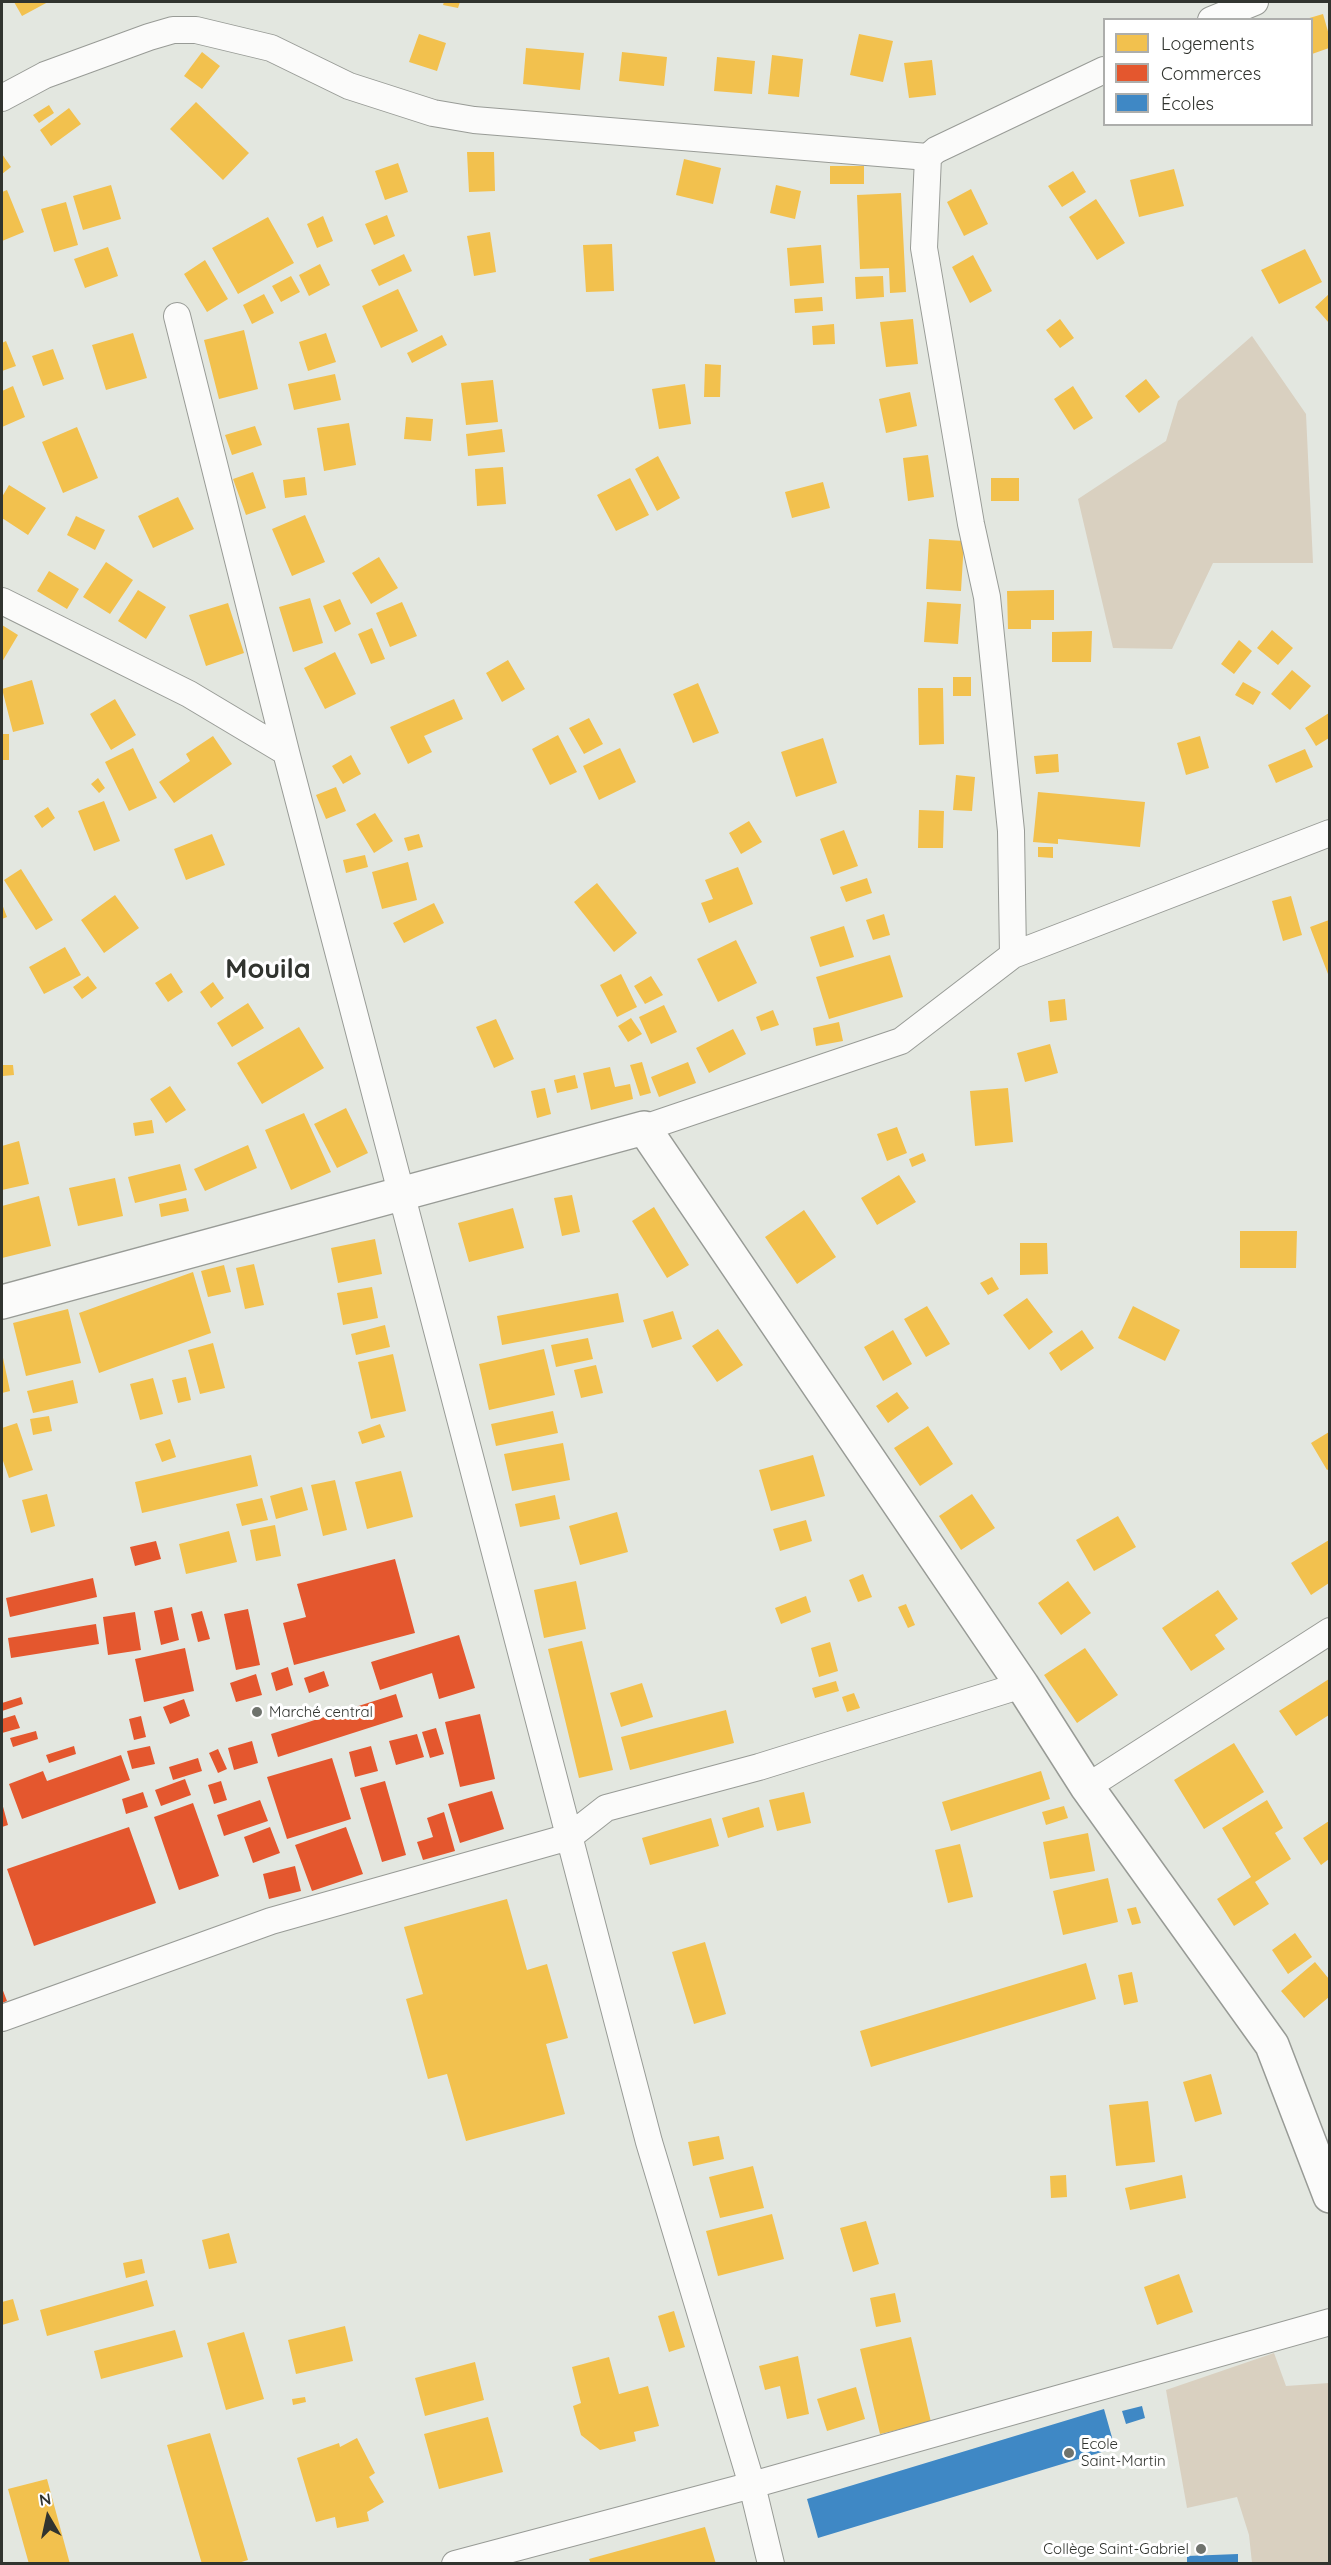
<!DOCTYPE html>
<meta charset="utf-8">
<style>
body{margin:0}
#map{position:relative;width:1331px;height:2565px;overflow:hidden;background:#e3e7e0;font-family:Quicksand,sans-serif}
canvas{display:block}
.frame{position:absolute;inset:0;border:3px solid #31342f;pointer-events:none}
.legend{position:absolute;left:1103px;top:18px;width:210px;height:108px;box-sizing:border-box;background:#fff;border:2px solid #adaeac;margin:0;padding:8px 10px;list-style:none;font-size:18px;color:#31342f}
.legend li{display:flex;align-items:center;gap:12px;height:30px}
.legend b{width:30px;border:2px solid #adaeac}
.north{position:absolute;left:18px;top:2487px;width:60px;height:60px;-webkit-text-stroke:4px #fff;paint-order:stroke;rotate:351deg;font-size:16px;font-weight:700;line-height:24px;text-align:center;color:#31342f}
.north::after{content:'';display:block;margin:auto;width:21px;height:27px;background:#31342f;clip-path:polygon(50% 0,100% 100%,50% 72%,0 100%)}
</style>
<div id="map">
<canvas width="1331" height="2565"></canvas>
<div class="frame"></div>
<ul class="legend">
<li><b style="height:16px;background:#f2c14e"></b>Logements</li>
<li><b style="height:16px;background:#e4572e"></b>Commerces</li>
<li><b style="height:16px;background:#3f88c5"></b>Écoles</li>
</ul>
<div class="north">N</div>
</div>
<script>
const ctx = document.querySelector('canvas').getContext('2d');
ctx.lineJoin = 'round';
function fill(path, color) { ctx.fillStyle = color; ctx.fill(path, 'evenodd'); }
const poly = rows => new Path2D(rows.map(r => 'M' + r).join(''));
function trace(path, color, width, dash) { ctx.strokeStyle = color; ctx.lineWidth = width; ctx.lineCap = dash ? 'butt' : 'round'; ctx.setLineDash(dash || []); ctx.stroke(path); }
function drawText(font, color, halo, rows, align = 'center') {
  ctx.font = font + ' Quicksand,sans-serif'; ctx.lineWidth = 6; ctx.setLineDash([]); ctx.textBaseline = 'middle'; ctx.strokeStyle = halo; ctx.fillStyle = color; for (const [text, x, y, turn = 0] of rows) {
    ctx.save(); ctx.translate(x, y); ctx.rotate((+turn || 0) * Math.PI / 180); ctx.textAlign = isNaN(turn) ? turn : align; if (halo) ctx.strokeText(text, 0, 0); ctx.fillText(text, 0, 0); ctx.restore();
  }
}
fill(poly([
 [1252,336,1306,414,1313,563,1213,563,1172,649,1113,648,1078,499,1166,441,1178,401],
 [1274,2353,1286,2386,1329,2383,1329,2563,1252,2563,1249,2535,1237,2497,1187,2508,1166,2390]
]), '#d9d0c0');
fill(poly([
 [14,2,48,2,22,16],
 [444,2,460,2,458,8,443,5],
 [1323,14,1329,35,1329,48,1312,54,1312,20,1306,19],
 [419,34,446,43,437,71,409,62],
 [859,34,893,41,883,82,850,75],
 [526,48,584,53,580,90,523,84],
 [202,52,220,66,202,89,184,76],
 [622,52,667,57,664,86,619,81],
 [772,55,803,59,799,97,768,94],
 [717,57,755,61,752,94,714,91],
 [932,60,936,95,909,98,904,63],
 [196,102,249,153,223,180,170,129],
 [49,105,54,113,39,123,33,115],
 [69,108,81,124,51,146,40,130],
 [467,152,494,152,495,191,469,192],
 [2,154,11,167,2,174],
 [684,159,721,168,713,204,676,195],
 [398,163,408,192,385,200,375,171],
 [830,166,864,166,864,184,830,184],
 [1174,169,1184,206,1139,217,1130,180],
 [1073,171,1086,192,1062,207,1048,186],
 [111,185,121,219,83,230,73,196],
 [776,185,801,191,795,219,770,213],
 [971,189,988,224,964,236,947,202],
 [7,190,24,232,2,241,2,192],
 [901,193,906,292,890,293,889,268,860,269,857,195],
 [1096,199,1125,243,1097,260,1069,217],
 [66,202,78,245,54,252,41,209],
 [387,215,395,236,374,245,365,224],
 [323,216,333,241,317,248,307,224],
 [268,217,294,263,238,294,212,248],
 [490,232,496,272,474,276,467,236],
 [612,244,614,291,586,292,583,245],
 [821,245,824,283,790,286,787,248],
 [108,247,118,276,85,288,74,259],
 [1305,249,1322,282,1279,304,1261,270],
 [404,254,412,271,379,286,371,270],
 [973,255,992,291,970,303,952,267],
 [205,260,228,299,207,312,184,274],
 [320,264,330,285,309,296,299,275],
 [291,276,300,292,281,302,272,286],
 [883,276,884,297,856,299,855,277],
 [398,289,418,331,381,348,362,306],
 [264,294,274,313,252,324,243,305],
 [1329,294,1329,323,1315,307],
 [822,297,823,311,795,313,794,299],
 [913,319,918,364,886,367,880,322],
 [1060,319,1074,338,1060,348,1046,330],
 [834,324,835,344,813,345,812,326],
 [244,330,258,389,219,399,204,340],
 [133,333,147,378,106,390,92,345],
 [326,333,336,362,308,371,299,342],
 [442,335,447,345,412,363,407,353],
 [6,341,16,366,2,371,2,343],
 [53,349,64,379,43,386,32,356],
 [705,364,721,365,720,397,704,397],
 [335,374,341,400,294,410,288,384],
 [1146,379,1160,397,1139,413,1125,396],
 [493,380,498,422,466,425,461,383],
 [685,384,691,424,659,429,652,389],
 [13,386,25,417,2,427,2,391],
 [1073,386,1093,418,1074,430,1054,399],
 [910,392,917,426,886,433,879,399],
 [406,417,433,419,431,441,404,439],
 [349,423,356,465,324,471,317,428],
 [255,426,262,445,232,455,225,435],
 [77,427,98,478,63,493,42,442],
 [502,429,505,452,468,456,466,434],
 [928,455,934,497,908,501,903,458],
 [658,456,680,498,657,511,635,469],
 [503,467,506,504,477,506,475,469],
 [253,472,266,508,246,515,233,479],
 [305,477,307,495,285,498,283,480],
 [630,478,649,515,616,531,597,495],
 [991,478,1019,478,1019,501,991,501],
 [823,482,830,508,792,518,785,492],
 [9,485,46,508,28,535,2,518,2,497],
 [178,497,194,529,153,548,138,516],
 [305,515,325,562,292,576,272,529],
 [76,516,105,530,95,550,67,535],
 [929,539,964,541,961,591,926,589],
 [379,557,398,588,371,604,352,573],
 [106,562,133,580,110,614,83,597],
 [49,571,79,589,67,609,37,591],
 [138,590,166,607,146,639,118,621],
 [1054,590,1054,620,1031,620,1031,629,1008,629,1007,591],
 [310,598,323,643,293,652,279,607],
 [340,599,351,624,335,632,323,606],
 [402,602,417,636,390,647,376,613],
 [927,602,961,604,958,644,924,642],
 [228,603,244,653,206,666,189,615],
 [2,625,18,635,2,662],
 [372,628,385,659,371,664,358,634],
 [1272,630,1293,648,1278,665,1257,648],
 [1092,631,1091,662,1052,662,1052,632],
 [1239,640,1252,651,1234,674,1221,664],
 [335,652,356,694,325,709,304,668],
 [508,660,525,689,502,702,486,673],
 [1292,670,1311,686,1290,710,1271,694],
 [953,677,971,677,971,696,953,696],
 [32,680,44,724,13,732,2,689],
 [1243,682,1261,692,1253,705,1235,695],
 [698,683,719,733,693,743,673,694],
 [918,688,943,688,944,744,919,745],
 [115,699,136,735,111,750,90,714],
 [454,699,463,719,424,736,432,752,408,764,390,727],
 [1329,713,1329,738,1316,746,1305,728],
 [589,718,603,744,584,754,569,728],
 [2,734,9,734,9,760,2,760],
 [558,735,577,772,550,785,532,749],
 [213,736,232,764,174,803,159,782,190,761,186,754],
 [1200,736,1209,768,1186,775,1177,743],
 [823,738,837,783,796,797,781,752],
 [133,748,157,798,129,811,105,762],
 [620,748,636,782,599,800,583,766],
 [1305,749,1313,767,1276,783,1268,765],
 [1058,754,1059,772,1036,774,1034,756],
 [351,755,361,774,343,784,332,766],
 [956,775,975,777,972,811,953,810],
 [98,778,105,788,99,793,91,784],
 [336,787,346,811,326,819,316,795],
 [1038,792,1145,802,1140,847,1058,839,1058,844,1033,842],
 [104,801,120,841,94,851,78,811],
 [48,807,55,818,42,828,34,816],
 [919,810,944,811,943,848,918,848],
 [375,813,393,841,374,853,356,824],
 [749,821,762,842,741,854,729,833],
 [844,830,858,866,833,875,820,839],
 [212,834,225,865,186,880,174,849],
 [419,834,423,847,408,851,404,838],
 [1038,847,1053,847,1053,858,1038,857],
 [365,855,368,867,346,873,343,860],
 [408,862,417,900,382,909,372,872],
 [738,867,753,904,709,923,701,903,713,899,705,880],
 [21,869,53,920,36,930,4,880],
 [867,878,872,893,846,902,840,887],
 [597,883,637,933,614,952,574,902],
 [115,895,139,928,104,953,81,920],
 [1291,896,1302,935,1283,941,1272,901],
 [434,903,444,923,404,943,393,923],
 [2,904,7,917,2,919],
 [884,914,890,935,873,940,866,920],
 [1329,920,1329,973,1328,974,1310,927],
 [844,926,854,957,820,967,810,937],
 [736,940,757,983,718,1002,697,959],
 [65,947,81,975,44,994,29,967],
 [890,955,903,997,829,1019,816,977],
 [171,973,183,992,168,1002,155,983],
 [621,974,637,1007,617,1017,600,985],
 [88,976,97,988,82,999,73,987],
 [651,976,663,995,645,1004,634,986],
 [213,982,224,998,211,1008,200,992],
 [1065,999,1067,1020,1050,1022,1048,1001],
 [248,1003,264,1028,232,1047,217,1023],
 [664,1005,677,1032,651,1044,639,1017],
 [773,1010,779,1025,761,1031,756,1017],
 [631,1018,642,1034,628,1042,618,1026],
 [496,1019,514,1059,494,1068,476,1027],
 [839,1022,843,1041,816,1046,813,1028],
 [299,1027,324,1068,262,1104,237,1063],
 [733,1029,746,1054,709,1073,696,1048],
 [1050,1044,1058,1073,1025,1082,1017,1053],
 [642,1062,651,1093,640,1096,630,1065],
 [688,1062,696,1083,659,1097,651,1077],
 [2,1065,13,1065,14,1075,3,1076],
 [610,1067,615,1087,630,1084,633,1099,591,1110,583,1073],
 [575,1075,578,1088,557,1093,554,1080],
 [170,1086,186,1110,166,1123,150,1099],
 [545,1088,551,1114,537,1118,531,1091],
 [1008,1088,1013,1142,975,1146,970,1091],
 [346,1108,368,1153,337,1168,314,1124],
 [304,1113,331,1172,291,1190,265,1130],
 [152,1120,154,1133,135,1136,133,1123],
 [897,1127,907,1153,887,1161,877,1134],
 [19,1141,29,1184,2,1190,2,1146],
 [248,1145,257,1168,205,1191,194,1169],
 [923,1153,926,1161,912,1167,909,1159],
 [180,1164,187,1190,135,1203,128,1177],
 [899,1175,916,1202,877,1225,861,1198],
 [115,1178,123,1216,78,1226,69,1188],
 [572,1195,580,1232,562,1236,554,1198],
 [39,1196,51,1246,2,1258,2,1206],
 [186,1198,189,1211,161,1217,159,1204],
 [654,1207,689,1265,667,1278,632,1221],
 [513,1208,524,1248,469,1262,458,1223],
 [804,1210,836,1257,797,1284,765,1237],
 [1240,1231,1297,1231,1296,1268,1240,1268],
 [375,1239,382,1274,338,1283,331,1248],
 [1020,1243,1047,1243,1048,1274,1020,1275],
 [254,1264,264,1305,245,1309,236,1268],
 [224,1265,231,1292,208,1297,201,1271],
 [193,1272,211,1333,99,1373,79,1313],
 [992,1277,999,1289,988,1295,980,1283],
 [372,1287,378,1318,343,1325,337,1293],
 [618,1293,624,1322,502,1345,497,1316],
 [1027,1298,1053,1332,1029,1350,1003,1315],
 [927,1306,950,1344,926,1357,904,1319],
 [1133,1306,1180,1330,1165,1361,1118,1338],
 [68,1309,81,1363,26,1376,13,1323],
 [673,1311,682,1339,652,1348,643,1320],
 [385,1325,390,1347,356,1355,351,1334],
 [718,1329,743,1365,717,1382,692,1346],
 [893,1330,912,1364,883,1381,864,1347],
 [1082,1330,1094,1348,1061,1371,1049,1353],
 [588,1338,593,1359,556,1367,551,1345],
 [213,1343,225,1388,200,1394,188,1350],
 [544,1349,555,1395,489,1410,479,1364],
 [2,1353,10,1391,2,1393],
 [393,1354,406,1411,371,1419,358,1362],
 [596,1365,603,1393,581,1398,574,1370],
 [186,1377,191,1400,178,1403,172,1380],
 [153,1378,163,1414,140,1420,130,1384],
 [73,1380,78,1403,33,1413,27,1391],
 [897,1392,909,1408,888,1423,876,1406],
 [553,1411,558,1433,496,1446,491,1424],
 [49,1416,52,1431,33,1435,30,1419],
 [17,1423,33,1470,9,1478,2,1458,2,1428],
 [380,1424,385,1437,362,1444,358,1432],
 [928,1426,953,1464,920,1486,894,1448],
 [1329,1432,1329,1469,1327,1470,1311,1443],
 [170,1439,176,1457,162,1462,155,1444],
 [563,1443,570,1480,512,1491,504,1454],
 [251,1455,258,1486,142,1513,135,1482],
 [813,1455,825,1496,771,1511,759,1470],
 [401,1471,413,1517,367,1529,355,1482],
 [335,1480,347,1530,323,1536,311,1485],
 [302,1487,308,1510,276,1519,270,1496],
 [47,1494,55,1526,31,1533,22,1500],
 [972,1494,995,1528,961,1550,939,1516],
 [555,1495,560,1519,520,1527,515,1504],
 [262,1498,268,1520,242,1526,236,1504],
 [617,1512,628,1552,580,1565,569,1526],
 [1118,1516,1136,1547,1094,1571,1076,1540],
 [806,1520,812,1541,780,1551,773,1529],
 [275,1525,281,1556,256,1561,250,1530],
 [229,1531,237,1562,186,1574,179,1544],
 [1329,1540,1329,1583,1311,1595,1291,1563],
 [863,1574,872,1597,858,1602,849,1580],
 [576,1581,586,1629,544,1638,534,1590],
 [1068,1581,1091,1613,1061,1635,1038,1603],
 [1218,1590,1238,1619,1215,1635,1225,1649,1191,1671,1162,1628],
 [806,1596,811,1612,781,1624,775,1608],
 [906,1604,915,1625,908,1628,898,1607],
 [582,1641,613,1770,579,1778,548,1649],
 [830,1642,838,1671,819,1677,811,1648],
 [1085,1648,1118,1695,1077,1723,1044,1675],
 [1329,1679,1329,1715,1296,1736,1279,1711],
 [836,1681,839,1691,815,1698,812,1688],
 [642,1683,653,1717,621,1727,610,1693],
 [854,1693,860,1708,847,1712,842,1697],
 [726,1710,734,1743,630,1770,621,1737],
 [1234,1743,1264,1792,1204,1829,1174,1780],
 [1041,1771,1050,1799,951,1831,942,1802],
 [804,1792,811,1823,777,1831,769,1800],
 [1267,1800,1283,1828,1275,1833,1291,1859,1255,1882,1269,1904,1234,1926,1217,1899,1251,1877,1222,1828],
 [1064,1806,1068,1818,1046,1825,1042,1812],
 [759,1807,764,1827,728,1838,722,1818],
 [711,1818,719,1846,650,1865,642,1838],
 [1329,1821,1329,1859,1321,1865,1303,1838],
 [1088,1833,1095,1871,1050,1879,1043,1842],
 [960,1844,973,1897,948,1903,935,1850],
 [1108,1878,1118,1922,1063,1935,1053,1891],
 [507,1899,527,1970,547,1964,568,2038,546,2044,565,2114,466,2141,447,2074,428,2079,406,1999,423,1994,404,1927],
 [1136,1907,1141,1923,1132,1925,1127,1909],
 [1295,1933,1312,1957,1288,1974,1272,1950],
 [705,1942,726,2014,694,2024,672,1952],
 [1315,1962,1329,1979,1329,1997,1304,2018,1281,1991],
 [1086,1963,1096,1999,871,2067,860,2031],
 [1132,1972,1138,2002,1124,2005,1118,1975],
 [1211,2074,1222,2114,1195,2122,1183,2082],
 [1148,2101,1155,2162,1116,2166,1109,2105],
 [719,2136,724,2159,693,2166,688,2142],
 [753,2166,764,2208,720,2218,709,2177],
 [1066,2175,1067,2197,1051,2198,1050,2176],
 [1182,2175,1186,2198,1130,2210,1125,2188],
 [772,2214,784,2259,718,2276,706,2231],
 [866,2221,879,2264,853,2272,840,2228],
 [229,2233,237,2263,209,2269,202,2240],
 [142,2259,145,2273,126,2278,123,2263],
 [1179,2274,1193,2312,1157,2325,1144,2287],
 [147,2280,154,2306,47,2336,40,2310],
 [895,2293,901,2322,876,2327,870,2298],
 [13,2299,19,2320,2,2325,2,2302],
 [674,2311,685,2347,669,2352,658,2316],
 [345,2326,353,2361,296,2374,288,2340],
 [175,2330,183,2357,101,2379,94,2351],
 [244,2332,264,2399,226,2410,207,2343],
 [911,2337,931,2422,880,2434,860,2349],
 [798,2356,809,2414,787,2419,780,2386,765,2390,759,2366],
 [609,2357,619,2394,648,2386,659,2426,634,2432,636,2441,600,2450,581,2435,573,2406,581,2403,572,2367],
 [475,2362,484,2400,425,2416,415,2378],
 [856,2387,865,2419,827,2431,817,2399],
 [305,2397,306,2402,293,2405,292,2399],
 [488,2417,503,2472,439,2489,424,2434],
 [210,2433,248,2560,235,2564,202,2564,167,2445],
 [357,2438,375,2473,369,2477,384,2502,367,2512,369,2521,337,2528,335,2517,316,2522,297,2458,339,2443,340,2447],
 [47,2479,70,2564,29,2564,8,2489],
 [705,2527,716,2564,591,2564,589,2559]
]), '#f2c14e');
fill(poly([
 [156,1541,161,1559,135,1566,130,1547],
 [395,1559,415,1633,294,1665,283,1623,306,1617,297,1584],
 [93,1578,97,1597,10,1617,6,1598],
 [172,1607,179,1640,161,1645,154,1611],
 [248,1609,260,1665,236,1670,224,1614],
 [202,1611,210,1639,198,1642,191,1614],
 [135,1612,141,1650,108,1655,103,1617],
 [96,1624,99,1644,11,1658,8,1638],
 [459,1635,475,1688,439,1699,432,1673,380,1690,371,1662],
 [185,1648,194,1691,144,1702,135,1659],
 [288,1667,293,1685,276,1691,271,1673],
 [324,1671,329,1686,309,1693,304,1678],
 [256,1674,262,1695,236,1702,230,1683],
 [396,1694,403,1717,278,1757,271,1734],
 [21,1697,23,1704,2,1711,2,1703],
 [184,1699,190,1716,170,1724,163,1707],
 [480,1714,495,1779,460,1787,445,1722],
 [15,1715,20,1728,2,1733,2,1719],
 [141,1716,146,1737,134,1740,129,1719],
 [436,1728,444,1754,430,1758,422,1732],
 [36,1731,38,1739,13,1747,10,1738],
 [417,1734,424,1757,396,1765,389,1741],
 [252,1741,258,1763,234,1770,228,1748],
 [74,1746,76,1754,49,1763,46,1755],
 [150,1746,155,1764,132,1769,127,1751],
 [371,1746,378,1771,355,1777,349,1752],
 [218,1749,227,1769,218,1773,209,1753],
 [121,1755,130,1780,22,1819,9,1784,43,1771,47,1781],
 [198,1758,202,1771,173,1780,169,1767],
 [332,1758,351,1819,287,1839,267,1777],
 [185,1779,191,1795,161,1806,155,1790],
 [221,1781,227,1800,214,1804,208,1785],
 [385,1781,406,1855,382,1862,360,1788],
 [492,1791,504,1829,460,1843,448,1804],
 [143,1792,148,1807,126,1814,122,1799],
 [260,1800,268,1821,224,1836,217,1815],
 [2,1803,8,1825,2,1827],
 [193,1803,219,1876,179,1890,154,1817],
 [444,1812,455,1851,423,1860,417,1842,433,1837,427,1818],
 [129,1827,156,1903,34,1946,7,1869],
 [270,1827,280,1853,253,1863,244,1837],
 [346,1827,363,1874,312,1891,295,1845],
 [295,1866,301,1891,269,1899,263,1874],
 [2,1988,7,2001,2,2003]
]), '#e4572e');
fill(poly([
 [1142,2406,1145,2418,1126,2424,1122,2411],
 [1104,2409,1115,2448,818,2538,807,2499],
 [1238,2554,1238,2564,1187,2564,1187,2556]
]), '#3f88c5');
const street = poly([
 [1211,20,1255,2],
 [2,98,45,75,149,37,173,30,196,30,271,48,349,86,433,113,474,120,928,157,936,150,1104,70],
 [928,157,924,248,971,524,987,597,1011,831,1013,955],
 [177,316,286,752],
 [2,601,189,694,286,752,649,2142,752,2485,771,2564],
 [644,1128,901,1041,1013,955,1330,833],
 [1087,1787,1330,1631],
 [2,2018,271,1921,569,1837,606,1808,759,1767,1022,1685],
 [455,2564,752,2485,1330,2322]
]);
const secondary = poly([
 [2,1302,644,1128,1022,1685,1087,1787,1272,2045,1330,2196]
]);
trace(street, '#989b96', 28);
trace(secondary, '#989b96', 36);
trace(street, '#fbfbfa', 26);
trace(secondary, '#fbfbfa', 33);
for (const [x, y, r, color] of [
 [257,1712,6,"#6f736d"],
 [1069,2453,6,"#6f736d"],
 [1201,2549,6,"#6f736d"]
]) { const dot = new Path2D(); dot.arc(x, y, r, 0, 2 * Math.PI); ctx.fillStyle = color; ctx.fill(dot); trace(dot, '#fff', 2); }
drawText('15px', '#31342f', '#fff', [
 ["Marché central",269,1712],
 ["Ecole",1081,2444],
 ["Saint-Martin",1081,2461],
 ["Collège Saint-Gabriel",1189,2549,"right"]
], 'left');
drawText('bold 27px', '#31342f', '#fff', [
 ["Mouila",268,970]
]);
</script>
